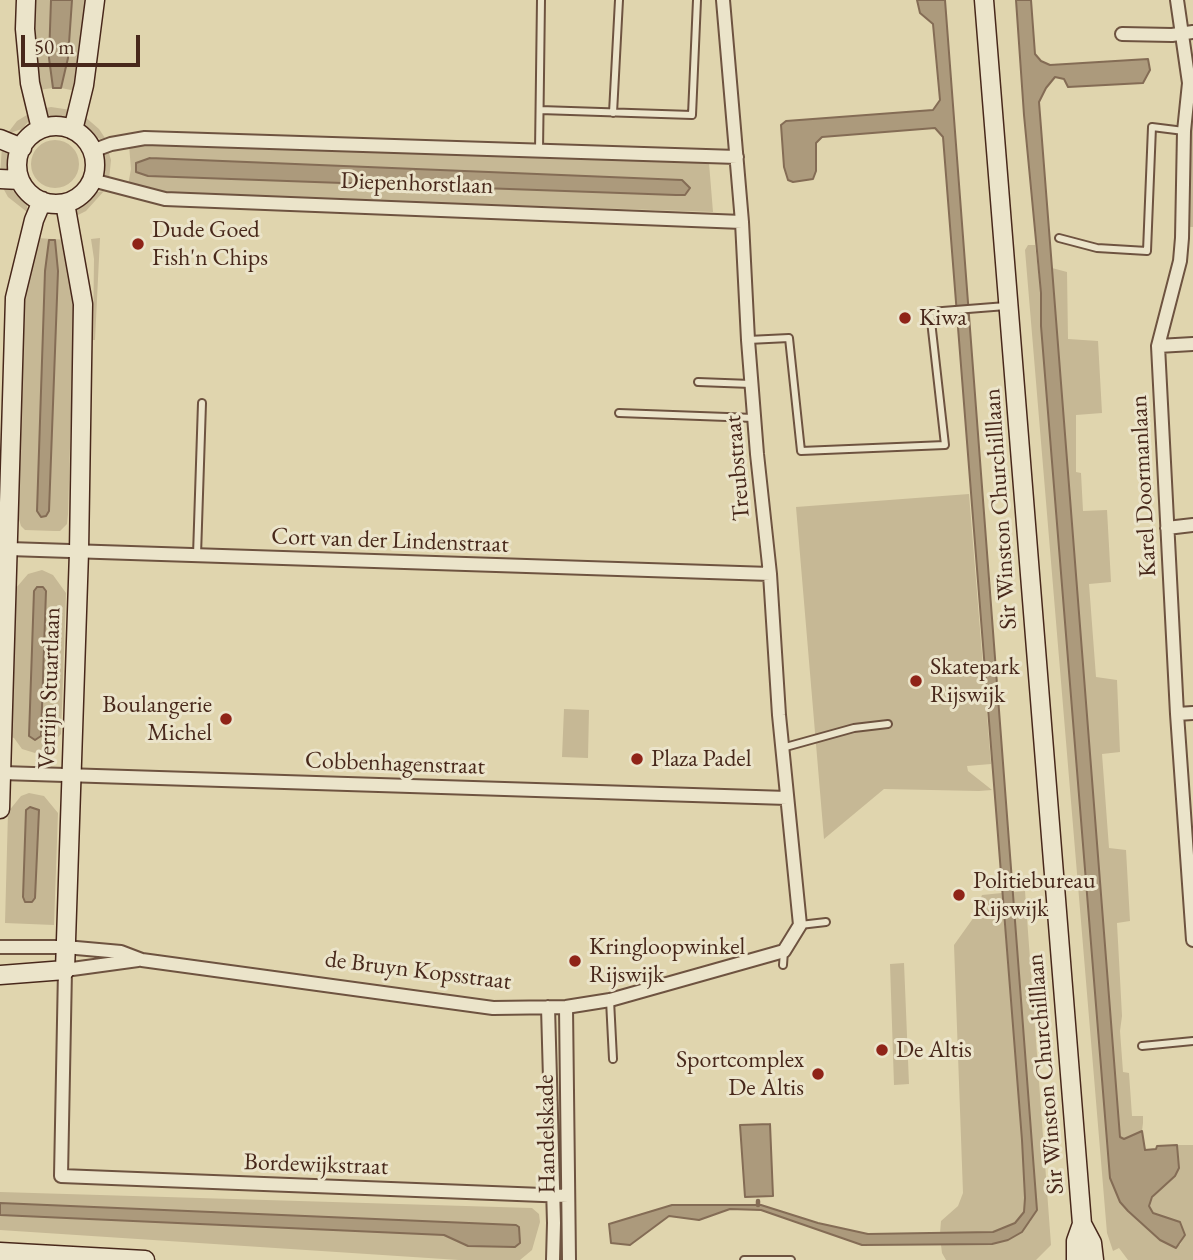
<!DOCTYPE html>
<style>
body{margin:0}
#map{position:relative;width:1193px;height:1260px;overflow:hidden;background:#e0d5ae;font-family:"EB Garamond",serif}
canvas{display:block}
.scale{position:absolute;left:21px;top:35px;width:119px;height:32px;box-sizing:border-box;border:4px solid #48281b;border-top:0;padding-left:9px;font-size:21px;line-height:24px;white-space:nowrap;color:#48281b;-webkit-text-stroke:5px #ebe4ca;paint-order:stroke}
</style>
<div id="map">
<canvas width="1193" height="1260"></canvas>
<div class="scale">50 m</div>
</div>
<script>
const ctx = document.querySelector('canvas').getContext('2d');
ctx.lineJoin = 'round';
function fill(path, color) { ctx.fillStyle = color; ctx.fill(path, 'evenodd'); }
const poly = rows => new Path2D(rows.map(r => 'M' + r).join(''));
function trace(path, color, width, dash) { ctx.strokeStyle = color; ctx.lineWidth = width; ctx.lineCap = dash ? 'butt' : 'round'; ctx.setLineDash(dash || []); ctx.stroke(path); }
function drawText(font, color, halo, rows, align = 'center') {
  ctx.font = font + ' "EB Garamond",serif'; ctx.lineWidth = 6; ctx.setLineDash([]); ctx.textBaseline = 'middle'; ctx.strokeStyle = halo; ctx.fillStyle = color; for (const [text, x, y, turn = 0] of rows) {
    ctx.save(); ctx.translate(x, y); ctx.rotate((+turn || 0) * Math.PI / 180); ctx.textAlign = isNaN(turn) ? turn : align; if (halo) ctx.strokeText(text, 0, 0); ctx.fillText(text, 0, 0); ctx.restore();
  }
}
fill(poly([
 [30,0,51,0,49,58,53,88,38,90],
 [72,0,91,0,76,91,61,88,68,58],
 [1193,91,1193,227,1189,227],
 [51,107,71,110,67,120,45,118,41,109],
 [30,113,28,122,22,129,7,134,17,121],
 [84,116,99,129,105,138,100,139,91,134,85,125],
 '31 164a24 24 0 1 1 48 0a24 24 0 1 1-48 0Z',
 [153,142,709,163,713,212,172,194,128,185,131,169,129,145],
 [150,158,682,180,685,195,148,176,136,172,136,163],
 [2,146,11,151,10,173,0,176],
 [108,150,111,160,109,180,99,177,100,154],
 [3,188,10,189,21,196,27,205,27,212,8,197],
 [104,191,86,211,76,216,77,210,84,199,97,192],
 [37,238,68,240,75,281,68,514,67,524,60,531,55,531,25,530,21,526,17,513,22,301],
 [49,240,55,241,58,271,49,511,46,515],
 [100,238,95,340,93,340,94,259,91,239],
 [1028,245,1035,245,1041,293,1041,326,1110,1179,1120,1202,1128,1211,1160,1240,1180,1245,1185,1235,1180,1222,1153,1213,1150,1210,1150,1201,1179,1168,1177,1145,1193,1145,1193,1260,1128,1260,1119,1248,1113,1251,1107,1233,1025,250],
 [1052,268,1067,272,1068,339,1098,341,1102,413,1076,415,1076,472,1081,473,1083,511,1107,510,1111,582,1089,584,1096,677,1117,680,1120,752,1102,754,1109,848,1126,850,1130,921,1117,923,1122,1016,1120,1031,1123,1072,1129,1073,1132,1116,1143,1116,1143,1123,1142,1131,1124,1139,1120,1137],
 [969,494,991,764,967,766,968,771,992,790,979,791,884,789,824,839,796,507],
 [42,570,53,575,66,593,61,734,49,747,35,753,22,749,14,738,11,737,16,588,28,574],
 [37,587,43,587,46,591,41,736,35,740,29,735,34,591],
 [564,709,589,710,588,758,562,757],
 [29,793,44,796,58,813,54,925,5,923,8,812,21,796],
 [30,807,39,810,35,897,32,902,26,902,23,897,26,811],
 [1025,891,1051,1245,1036,1260,946,1260,942,1253,941,1245,992,1244,1031,1221,1013,892],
 [1002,893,1022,1140,1025,1198,1024,1212,1015,1223,993,1232,940,1233,941,1221,958,1206,963,1193,954,945,974,917,982,895],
 [904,963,909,1084,894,1085,890,964],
 [0,1192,532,1208,539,1214,540,1222,532,1250,520,1260,459,1260,0,1230,0,1215,444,1235,468,1246,515,1247,516,1225,0,1203]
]), '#c6b895');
const water = poly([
 [51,0,72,0,68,58,61,88,53,88,49,58,51,0],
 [917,0,945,0,1037,1210,1022,1232,1008,1240,992,1244,862,1245,761,1210,730,1209,699,1220,669,1216,630,1245,611,1243,609,1224,672,1205,761,1205,818,1223,868,1234,993,1232,1015,1223,1024,1212,1025,1198,1022,1140,943,137,935,128,822,137,816,143,816,171,813,179,793,182,788,180,784,167,781,125,786,121,933,110,940,100,933,24,920,13,917,0],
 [1016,0,1031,0,1035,54,1041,61,1050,65,1148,59,1150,70,1143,83,1068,87,1064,79,1055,77,1046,88,1039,102,1120,1137,1124,1139,1142,1131,1145,1150,1156,1149,1157,1146,1177,1145,1179,1168,1175,1176,1152,1197,1149,1206,1153,1213,1180,1222,1185,1235,1176,1248,1160,1240,1128,1211,1120,1202,1110,1178,1041,326,1041,293,1024,115,1016,0],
 [150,158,682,180,690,188,685,195,676,195,148,176,136,172,136,163,150,158],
 [49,240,55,240,58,271,49,511,46,516,41,517,37,511,45,271,49,240],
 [37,587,43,587,46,591,41,736,35,740,29,736,34,591,37,587],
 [30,807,39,810,35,898,32,902,25,902,23,897,26,810,30,807],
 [770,1124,773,1196,745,1197,740,1125,770,1124],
 [0,1203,516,1225,519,1227,520,1243,515,1247,468,1246,444,1235,0,1215,0,1203]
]);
fill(water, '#ac9a7c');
trace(water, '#846c55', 2);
trace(poly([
 [758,1201,758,1205]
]), '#846c55', 4.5);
const lane = poly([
 [540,110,692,115,697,0],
 [613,113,619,0],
 [539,151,541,0],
 [1059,238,1097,248,1147,251,1152,127,1184,131],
 [748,340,789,338,801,451,945,445,930,312,1006,306],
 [698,382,751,384],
 [619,413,754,418],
 [197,555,202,403],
 [782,748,854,728,888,724],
 [800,925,826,922],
 [783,965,784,951],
 [610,1000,613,1059],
 [1142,1046,1193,1041],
 [744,1260,791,1260]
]);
const street = poly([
 [1177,0,1189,83,1184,131,1182,238,1180,261,1158,346,1177,714,1193,940],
 [1122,34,1172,35,1193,32],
 [92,151,111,144,145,138,737,157],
 [92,180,165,199,742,222],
 [1158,346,1193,344],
 [1167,528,1193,525],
 [9,549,770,574],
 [1177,714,1193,713],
 [2,773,787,798],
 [0,947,65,947,121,952,142,960,493,1008,566,1007,610,1000,784,951,800,925,779,715,770,574,757,454,748,340,742,222,723,0],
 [138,960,65,970,61,1176,568,1196],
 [548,1007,554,1223,553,1260],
 [566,1007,569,1260]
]);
const secondary = poly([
 [26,0,25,29,30,83,41,129],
 [984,0,1082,1224,1092,1243,1094,1260],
 '17 165a39 39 0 1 1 78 0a39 39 0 1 1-78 0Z',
 [73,130,84,85,95,0],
 [0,139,22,148],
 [0,179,20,180],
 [0,809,15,298,34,220,42,201],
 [0,975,65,970,79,552,83,304,65,203],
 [0,1252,145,1260],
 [1076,1260,1076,1241,1082,1224]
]);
trace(lane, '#6e5340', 10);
trace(street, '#6e5340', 16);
trace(secondary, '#48281b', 21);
trace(lane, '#ebe4ca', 6);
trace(street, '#ebe4ca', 12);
trace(secondary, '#ebe4ca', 18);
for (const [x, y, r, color] of [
 [138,244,7,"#8f2418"],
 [905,318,7,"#8f2418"],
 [916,681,7,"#8f2418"],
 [226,719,7,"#8f2418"],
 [637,759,7,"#8f2418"],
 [959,895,7,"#8f2418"],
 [575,961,7,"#8f2418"],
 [882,1050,7,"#8f2418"],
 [818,1074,7,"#8f2418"]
]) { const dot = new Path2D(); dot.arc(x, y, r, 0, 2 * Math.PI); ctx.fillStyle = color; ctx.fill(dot); trace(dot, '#ebe4ca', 2.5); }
drawText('24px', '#48281b', '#ebe4ca', [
 ["Diepenhorstlaan",417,184,2],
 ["Treubstraat",738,468,-95],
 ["Karel Doormanlaan",1144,486,-93],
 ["Sir Winston Churchilllaan",1001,509,-94],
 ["Cort van der Lindenstraat",390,541,2],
 ["Verrijn Stuartlaan",50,688,-88],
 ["Cobbenhagenstraat",395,764,2],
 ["de Bruyn Kopsstraat",418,971,7],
 ["Sir Winston Churchilllaan",1046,1074,-95],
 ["Handelskade",547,1134,-91],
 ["Bordewijkstraat",316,1165,2]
]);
drawText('24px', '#48281b', '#ebe4ca', [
 ["Dude Goed",152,230],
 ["Fish'n Chips",152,258],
 ["Kiwa",919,318],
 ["Skatepark",930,667],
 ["Rijswijk",930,695],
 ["Boulangerie",212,705,"right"],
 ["Michel",212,733,"right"],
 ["Plaza Padel",651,759],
 ["Politiebureau",973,881],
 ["Rijswijk",973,909],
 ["Kringloopwinkel",589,947],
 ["Rijswijk",589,975],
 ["De Altis",896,1050],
 ["Sportcomplex",804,1060,"right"],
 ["De Altis",804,1088,"right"]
], 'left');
</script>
